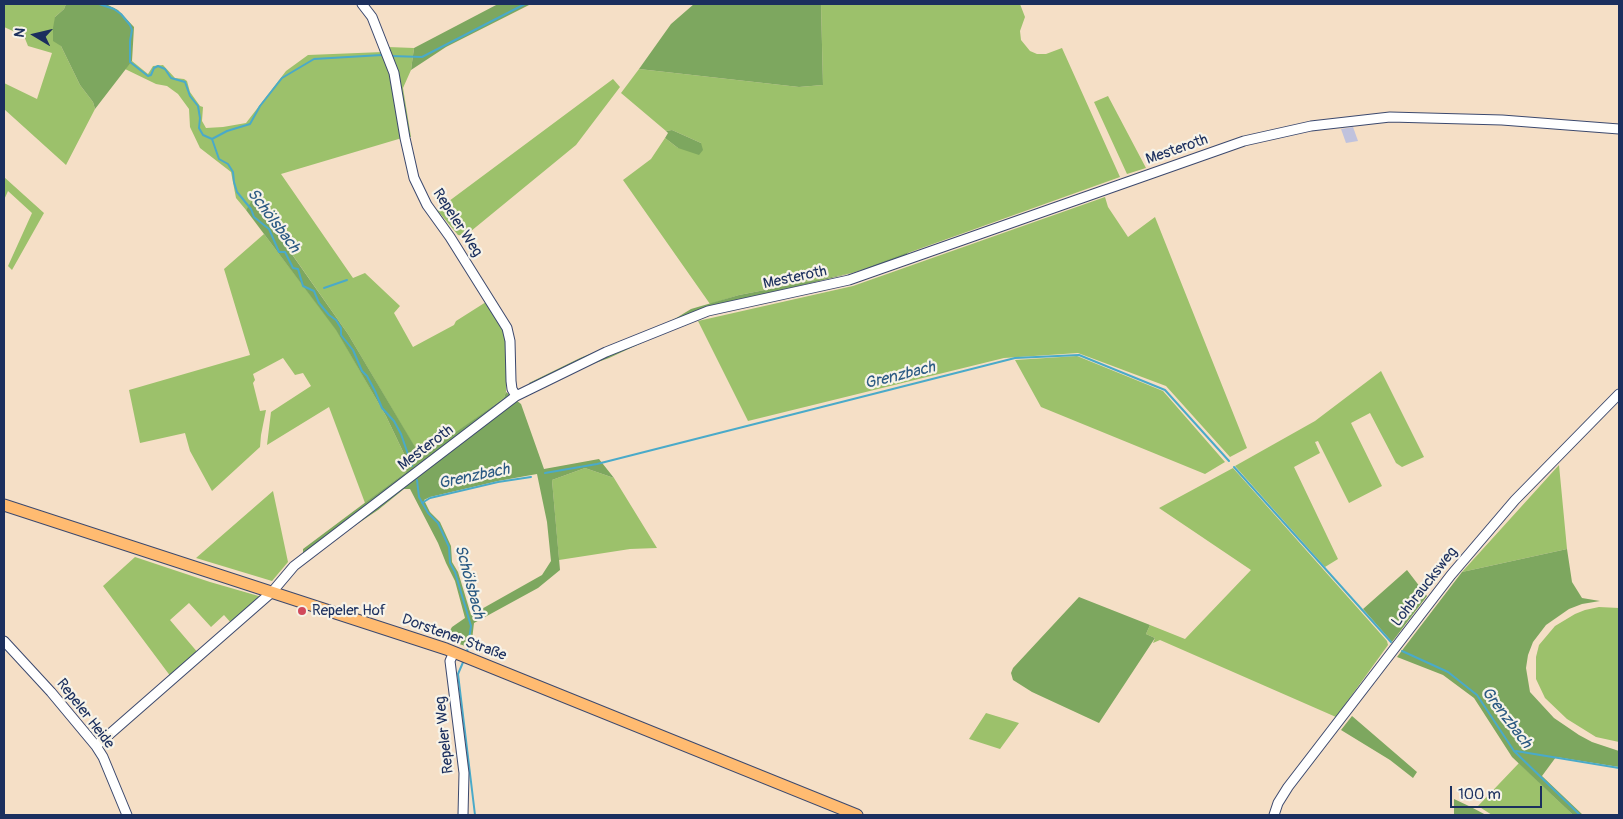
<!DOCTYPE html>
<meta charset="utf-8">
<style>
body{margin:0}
#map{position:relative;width:1623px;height:819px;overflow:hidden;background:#f5dfc6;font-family:Pangolin,sans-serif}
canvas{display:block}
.frame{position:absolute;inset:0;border:5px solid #1b2f5e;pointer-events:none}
.north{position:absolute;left:10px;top:10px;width:50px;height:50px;-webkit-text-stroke:4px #f7f3e8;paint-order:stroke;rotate:279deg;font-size:14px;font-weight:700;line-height:20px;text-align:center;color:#1b2f5e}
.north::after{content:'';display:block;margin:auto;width:18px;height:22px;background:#1b2f5e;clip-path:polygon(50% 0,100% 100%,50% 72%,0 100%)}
.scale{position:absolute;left:1450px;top:786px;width:92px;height:22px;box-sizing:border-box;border:2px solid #1b2f5e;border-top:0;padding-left:6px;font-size:15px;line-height:18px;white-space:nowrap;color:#1b2f5e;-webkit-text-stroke:4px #f7f3e8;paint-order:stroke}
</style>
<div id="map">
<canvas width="1623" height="819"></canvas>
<div class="frame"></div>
<div class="north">N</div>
<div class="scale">100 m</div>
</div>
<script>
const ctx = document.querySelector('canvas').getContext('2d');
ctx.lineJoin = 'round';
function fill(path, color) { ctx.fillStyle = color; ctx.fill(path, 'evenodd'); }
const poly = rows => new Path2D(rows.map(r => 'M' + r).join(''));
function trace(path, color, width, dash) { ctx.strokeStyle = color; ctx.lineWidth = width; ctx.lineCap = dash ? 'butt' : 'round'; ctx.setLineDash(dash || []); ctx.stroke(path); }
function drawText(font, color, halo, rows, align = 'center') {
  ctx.font = font + ' Pangolin,sans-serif'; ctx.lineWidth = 4.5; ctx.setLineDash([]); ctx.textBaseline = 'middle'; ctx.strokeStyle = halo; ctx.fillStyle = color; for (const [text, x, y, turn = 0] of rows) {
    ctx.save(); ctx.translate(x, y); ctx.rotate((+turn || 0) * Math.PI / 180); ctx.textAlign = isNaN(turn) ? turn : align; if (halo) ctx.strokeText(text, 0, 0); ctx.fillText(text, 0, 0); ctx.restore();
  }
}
fill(poly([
 [1353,127,1358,141,1346,143,1341,129]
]), '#c0c2dd');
fill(poly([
 [4,4,66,4,64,9,55,17,61,46,80,85,93,102,95,109,66,165,4,109,4,83,37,99,52,53,28,46,24,36,4,27],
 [821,4,1020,4,1025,17,1020,31,1021,40,1030,51,1037,54,1046,54,1062,48,1120,177,852,273,739,295,710,304,623,180,651,159,665,138,678,148,701,143,672,130,666,131,621,93,639,69,799,87,823,85],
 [388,47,414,48,411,70,403,88,411,137,407,137,392,76,402,138,281,174,353,278,365,273,400,306,394,313,413,347,454,325,456,321,486,302,504,330,507,341,507,356,506,392,504,398,421,458,348,334,254,200,246,210,236,198,231,172,200,148,190,127,189,109,178,94,167,86,156,84,125,69,132,61,148,74,153,66,163,65,175,78,184,79,187,81,190,92,200,106,203,107,202,121,206,128,223,127,246,123,286,71,308,55,383,52],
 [613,79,620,87,576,145,465,236,458,235,437,210],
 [1108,96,1146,168,1127,174,1094,102],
 [4,177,44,213,12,270,8,266,32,213,8,191,4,200],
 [1105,197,1108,207,1128,237,1155,217,1247,448,1230,457,1166,386,1078,353,1004,358,748,421,698,321,853,286],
 [264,234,336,329,386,416,408,462,406,472,365,503,329,407,267,445,271,412,311,386,303,373,295,375,283,358,253,374,255,380,253,383,260,411,266,410,261,435,260,447,212,491,190,451,185,433,140,443,129,390,250,355,224,269],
 [1077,356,1163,391,1225,462,1205,474,1041,407,1015,360],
 [1381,371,1424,457,1402,467,1396,463,1370,413,1351,423,1382,486,1349,503,1318,441,1315,442,1320,453,1294,467,1338,559,1325,567,1235,466,1315,421],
 [1559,465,1567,549,1462,572],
 [585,468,614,478,657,548,630,549,559,560,552,480],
 [1233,468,1387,641,1388,645,1336,717,1160,640,1153,643,1155,638,1146,634,1150,625,1185,639,1251,570,1159,508],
 [273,491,288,562,272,581,196,558],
 [135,557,210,582,262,597,232,624,224,615,211,627,189,603,170,620,199,654,171,677,103,586],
 [1599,607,1619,608,1619,742,1596,737,1567,719,1545,698,1536,679,1536,657,1539,645,1555,626,1575,614,1585,610],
 [986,713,1019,723,1000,749,969,739],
 [1519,763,1573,815,1492,815,1478,806]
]), '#9cc16b');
fill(poly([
 [66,4,106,4,118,10,134,27,132,61,95,109,93,102,80,85,61,46,53,41,53,28,55,17,64,9],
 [498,4,531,4,446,47,411,70,414,48],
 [694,4,821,4,823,85,799,87,639,69,671,24],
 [672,130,701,143,703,150,699,155,678,148,665,138,668,133,666,131],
 [253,199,348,334,421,457,504,398,506,392,521,404,544,469,599,459,614,478,585,468,552,480,560,570,538,588,474,623,471,648,445,639,452,627,465,618,455,581,446,563,438,543,410,489,404,489,378,510,332,541,303,554,303,549,406,472,408,462,386,416,336,330,246,210],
 [537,474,547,522,551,561,542,575,471,615,458,572,452,562,451,546,440,522,430,512,424,500,430,497,498,481],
 [909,252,903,257,852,273,754,297,727,302,697,311,676,327,609,358,546,381,533,392,529,383,580,358,673,320,691,309,739,295,852,273],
 [1567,549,1572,582,1582,598,1600,601,1582,604,1569,609,1546,625,1533,642,1528,655,1526,668,1530,692,1554,718,1579,735,1592,742,1619,751,1619,767,1556,757,1542,776,1583,815,1573,815,1512,757,1474,698,1443,675,1397,657,1462,572],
 [1407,570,1427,596,1392,642,1363,609],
 [1079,597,1150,625,1146,634,1155,638,1099,723,1032,692,1013,680,1011,673,1013,668],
 [1352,716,1417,772,1413,778,1390,760,1341,730],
 [1454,799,1471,807,1486,815,1454,815]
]), '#7da75f');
trace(poly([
 [99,4,114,9,121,14,130,25,132,30,130,41,130,62,148,76,151,75,154,68,158,66,165,69,171,78,185,82,190,96,198,106,200,118,199,128,203,135,212,139,219,159,228,164,233,172,234,182,237,192,251,209,254,217,269,229,279,252,285,252,293,268,298,269,303,286,314,291,319,303,329,315,336,320,341,328,341,335,353,350,362,371,367,376,375,391,382,408,394,421,401,434,412,466],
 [391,56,422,57,525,4],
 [212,139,227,131,250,124,260,106,282,78,314,59,382,55],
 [324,288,347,280],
 [1234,467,1391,642],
 [545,473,597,464,1015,358,1079,355,1165,390,1229,461],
 [417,480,419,497,428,513,438,523,449,547,450,563,455,572,471,626,467,653],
 [422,503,430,498,498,482,531,477],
 [1402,651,1448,672,1477,695,1514,751,1580,815],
 [464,660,458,674,475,815],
 [1516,751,1619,768]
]), '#4aaac9', 2);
const minor = poly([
 [362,4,372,17,394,73,405,138,414,178,427,205,450,237,507,328,510,341,511,381,512,389,516,396],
 [4,641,51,692,96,746,103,757,127,815],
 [454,652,450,661,464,773,463,815],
 [96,746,272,592,294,566,516,396,606,352,708,311,849,280,1244,141,1311,126,1390,117,1502,120,1619,129],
 [1274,815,1278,803,1288,787,1451,575,1515,500,1619,394]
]);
const major = poly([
 [4,505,446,649,857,815]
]);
trace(minor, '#3c496e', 11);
trace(major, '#3c496e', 13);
trace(minor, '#fff', 9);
trace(major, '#ffbb71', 11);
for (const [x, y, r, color] of [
 [302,611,5,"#d1495b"]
]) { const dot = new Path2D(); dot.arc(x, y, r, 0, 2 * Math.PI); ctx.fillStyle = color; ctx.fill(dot); trace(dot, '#f7f3e8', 2); }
drawText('15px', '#1b2f5e', '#f7f3e8', [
 ["Mesteroth",1177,150,-19],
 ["Repeler Weg",457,223,57],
 ["Mesteroth",795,278,-12],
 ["Mesteroth",426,448,-37],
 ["Lohbraucksweg",1425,587,-52],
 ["Dorstener Straße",454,638,20],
 ["Repeler Heide",85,714,52],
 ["Repeler Weg",445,735,-96]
]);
drawText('15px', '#1b2f5e', '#f7f3e8', [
 ["Repeler Hof",312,611]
], 'left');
drawText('italic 16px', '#2b5a83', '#f7f3e8', [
 ["Schölsbach",273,221,53],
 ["Grenzbach",900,376,-14],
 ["Grenzbach",474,477,-12],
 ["Schölsbach",469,582,75],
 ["Grenzbach",1506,718,53]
]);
</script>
